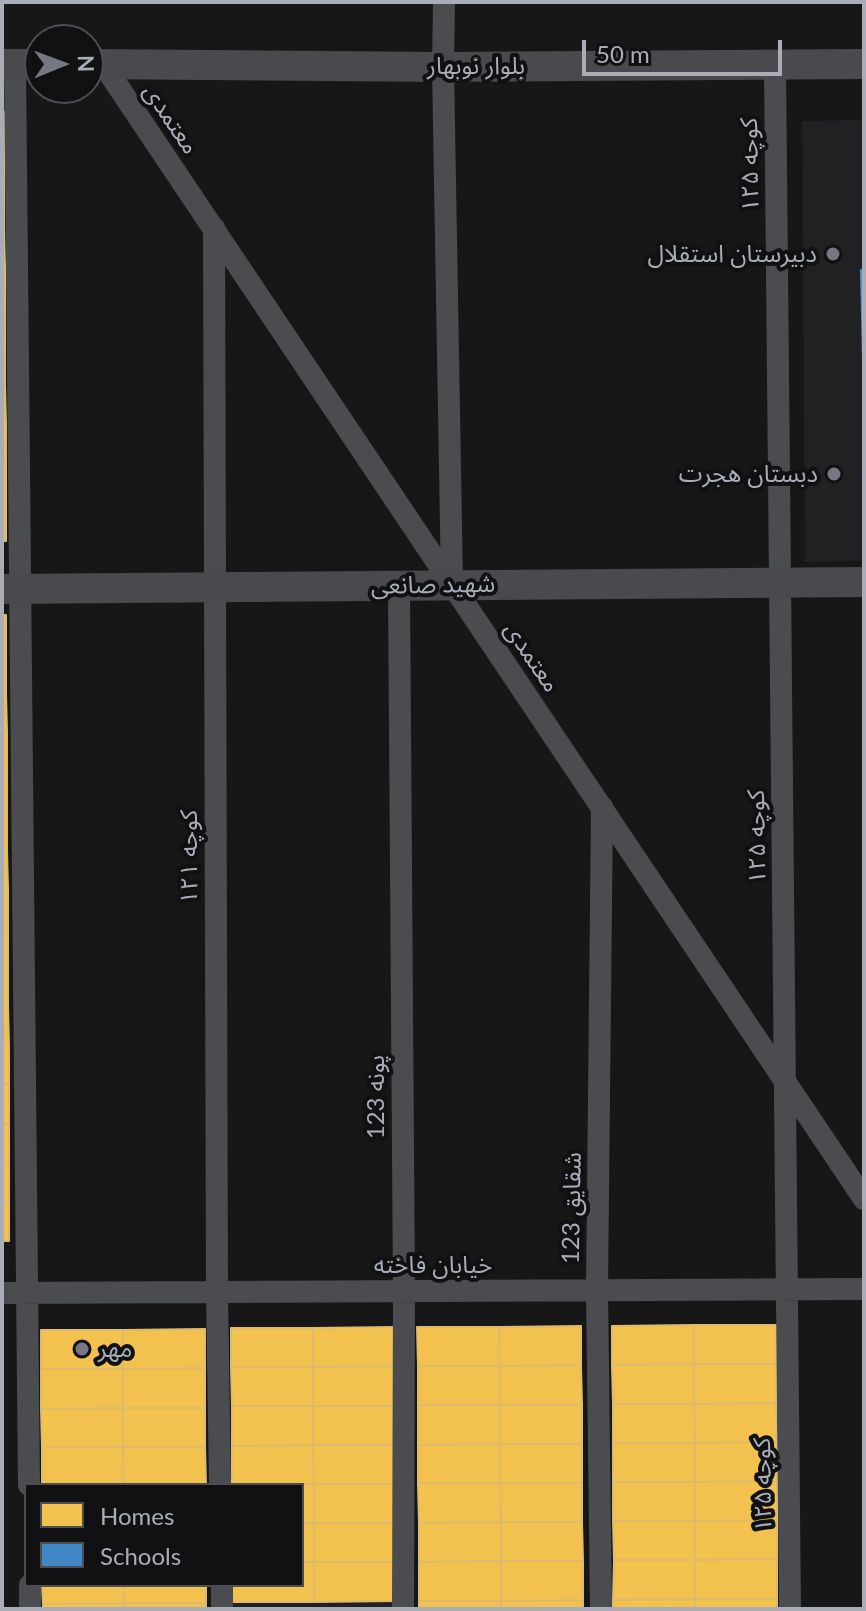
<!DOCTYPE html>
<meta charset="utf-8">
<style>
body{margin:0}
#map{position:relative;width:866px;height:1611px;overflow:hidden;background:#171717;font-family:Lato,sans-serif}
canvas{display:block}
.frame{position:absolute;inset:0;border:4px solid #a8adb8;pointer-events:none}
.legend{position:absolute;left:24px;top:1483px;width:280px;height:104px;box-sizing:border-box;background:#111113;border:2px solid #4d4f55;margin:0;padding:10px 14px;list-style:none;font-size:24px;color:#a8adb8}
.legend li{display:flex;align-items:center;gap:16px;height:40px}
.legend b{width:40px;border:2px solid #4d4f55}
.north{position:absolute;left:24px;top:24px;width:80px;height:80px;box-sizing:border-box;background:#111113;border:2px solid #4d4f55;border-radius:50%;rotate:89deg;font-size:22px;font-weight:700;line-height:32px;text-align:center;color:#a8adb8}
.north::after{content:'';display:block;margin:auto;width:28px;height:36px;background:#757880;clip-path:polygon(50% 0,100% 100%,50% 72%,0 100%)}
.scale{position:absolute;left:582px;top:40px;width:200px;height:36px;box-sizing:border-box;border:4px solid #a8adb8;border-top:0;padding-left:10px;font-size:24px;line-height:28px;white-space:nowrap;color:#a8adb8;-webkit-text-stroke:6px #111113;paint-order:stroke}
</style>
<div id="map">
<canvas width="866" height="1611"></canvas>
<div class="frame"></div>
<ul class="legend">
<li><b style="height:22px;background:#f2c14e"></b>Homes</li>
<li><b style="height:22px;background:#3f88c5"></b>Schools</li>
</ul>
<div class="north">N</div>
<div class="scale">50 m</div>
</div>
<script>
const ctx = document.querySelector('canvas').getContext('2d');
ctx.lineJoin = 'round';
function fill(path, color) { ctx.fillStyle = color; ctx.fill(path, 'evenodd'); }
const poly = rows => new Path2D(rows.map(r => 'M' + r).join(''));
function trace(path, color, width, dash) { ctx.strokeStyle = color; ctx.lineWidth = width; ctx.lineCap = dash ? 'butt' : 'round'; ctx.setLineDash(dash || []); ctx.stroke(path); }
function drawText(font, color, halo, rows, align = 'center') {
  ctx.font = font + ' Lato,"Noto Sans Arabic",sans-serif'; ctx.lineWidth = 8; ctx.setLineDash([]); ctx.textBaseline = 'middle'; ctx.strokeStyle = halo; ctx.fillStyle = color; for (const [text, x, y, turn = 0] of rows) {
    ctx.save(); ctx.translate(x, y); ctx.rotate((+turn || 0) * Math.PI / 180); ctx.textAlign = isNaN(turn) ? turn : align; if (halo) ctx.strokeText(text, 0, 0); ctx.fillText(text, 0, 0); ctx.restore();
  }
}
fill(poly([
 [864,120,864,561,805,562,802,121],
 [396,1601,396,1609,232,1609,232,1602]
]), '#212123');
const homes = poly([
 [2,111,4,111,4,150,2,150,2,111],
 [2,150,4,150,4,189,2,189,2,150],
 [2,189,4,189,4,228,2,228,2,189],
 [2,228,4,228,5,267,2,267,2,228],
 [2,267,5,267,5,307,2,307,2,267],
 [2,307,5,307,5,345,2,346,2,307],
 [5,345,5,385,2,385,2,346,5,345],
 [2,385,5,385,6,424,2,424,2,385],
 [2,424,6,424,6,463,2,463,2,424],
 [2,463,6,463,6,502,2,502,2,463],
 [2,502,6,502,6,541,2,541,2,502],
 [2,615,6,615,6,654,2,654,2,615],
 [2,654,6,654,6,693,2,693,2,654],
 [2,693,6,693,7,732,2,732,2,693],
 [2,732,7,732,7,772,2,772,2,732],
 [2,772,7,772,7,811,2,811,2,772],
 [2,811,7,811,7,850,2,850,2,811],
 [2,850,7,850,8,889,2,889,2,850],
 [2,889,8,889,8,928,2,928,2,889],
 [2,928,8,928,8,967,2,967,2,928],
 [2,967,8,967,8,1006,2,1006,2,967],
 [2,1006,8,1006,9,1045,2,1045,2,1006],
 [2,1045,9,1045,9,1084,2,1084,2,1045],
 [2,1084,9,1084,9,1124,2,1124,2,1084],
 [2,1124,9,1124,9,1162,2,1162,2,1124],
 [2,1162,9,1162,9,1202,2,1202,2,1162],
 [2,1202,9,1202,9,1241,2,1241,2,1202],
 [694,1325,776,1325,776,1364,694,1364,694,1325],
 [694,1325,694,1364,612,1365,612,1326,694,1325],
 [581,1326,581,1365,500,1366,499,1327,581,1326],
 [395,1327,395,1366,313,1367,313,1328,395,1327],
 [417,1327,499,1327,500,1366,418,1366,417,1327],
 [231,1328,313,1328,313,1367,231,1367,231,1328],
 [205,1329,205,1368,123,1369,123,1330,205,1329],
 [41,1330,123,1330,123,1369,41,1369,41,1330],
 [694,1364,776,1364,776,1403,694,1404,694,1364],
 [694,1364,694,1404,613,1404,612,1365,694,1364],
 [581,1365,582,1405,500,1405,500,1366,581,1365],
 [395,1366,395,1406,313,1406,313,1367,395,1366],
 [418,1366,500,1366,500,1405,418,1405,418,1366],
 [231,1367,313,1367,313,1406,232,1406,231,1367],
 [205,1368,205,1408,123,1408,123,1369,205,1368],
 [41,1369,123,1369,123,1408,41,1409,41,1369],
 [776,1403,777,1442,695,1443,694,1404,776,1403],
 [613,1404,694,1404,695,1443,613,1443,613,1404],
 [418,1405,500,1405,500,1444,418,1445,418,1405],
 [500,1405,582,1405,582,1444,500,1444,500,1405],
 [232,1406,313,1406,313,1445,232,1446,232,1406],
 [313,1406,395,1406,395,1445,313,1445,313,1406],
 [123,1408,205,1408,205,1447,123,1447,123,1408],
 [123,1408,123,1447,42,1447,41,1409,123,1408],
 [777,1442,777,1481,695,1482,695,1443,777,1442],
 [613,1443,695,1443,695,1482,613,1482,613,1443],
 [500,1444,582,1444,582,1483,500,1483,500,1444],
 [500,1444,500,1483,418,1483,418,1445,500,1444],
 [313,1445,395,1445,395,1484,314,1484,313,1445],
 [313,1445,314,1484,232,1484,232,1446,313,1445],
 [42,1447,123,1447,124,1485,42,1485,42,1447],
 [123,1447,205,1447,206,1485,124,1485,123,1447],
 [777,1481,777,1520,695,1521,695,1482,777,1481],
 [613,1482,695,1482,695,1521,613,1521,613,1482],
 [418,1483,500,1483,501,1522,419,1523,418,1483],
 [500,1483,582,1483,582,1522,501,1522,500,1483],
 [232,1484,314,1484,314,1523,302,1523,302,1485,232,1484],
 [314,1484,395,1484,396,1523,314,1523,314,1484],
 [777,1520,777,1559,695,1560,695,1521,777,1520],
 [613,1521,695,1521,695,1560,614,1560,613,1521],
 [501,1522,582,1522,583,1561,501,1561,501,1522],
 [501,1522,501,1561,419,1562,419,1523,501,1522],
 [302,1523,314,1523,314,1562,302,1562,302,1523],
 [314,1523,396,1523,396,1562,314,1562,314,1523],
 [777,1559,777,1599,695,1599,695,1560,777,1559],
 [614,1560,695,1560,695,1599,613,1600,614,1560],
 [501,1561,583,1561,583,1600,501,1601,501,1561],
 [501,1561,501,1601,419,1601,419,1562,501,1561],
 [302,1562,314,1562,314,1602,232,1602,232,1585,302,1585,302,1562],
 [314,1562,396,1562,396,1601,314,1602,314,1562],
 [42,1585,124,1585,124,1603,43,1604,42,1585],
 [124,1585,206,1585,206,1603,124,1603,124,1585],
 [695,1599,777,1599,777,1609,695,1609,695,1599],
 [695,1599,695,1609,613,1609,613,1600,695,1599],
 [583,1600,583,1609,501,1609,501,1601,583,1600],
 [419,1601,501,1601,501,1609,419,1609,419,1601],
 [124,1603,206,1603,206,1609,124,1609,124,1603],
 [124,1603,124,1609,43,1609,43,1604,124,1603]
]);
fill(homes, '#f2c14e');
trace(homes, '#dcbb6e', 2);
const schools = poly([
 [861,270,864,270,864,359,863,359,861,270]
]);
fill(schools, '#3f88c5');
trace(schools, '#5e93c1', 2);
trace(poly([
 [444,2,443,67,452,583],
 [15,64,29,1485],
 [103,64,864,1199],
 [775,65,790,1609],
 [214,228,217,1292,220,1485],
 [399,586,404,1291,403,1609],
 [2,1293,864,1289],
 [30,1585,30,1609],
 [222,1585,222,1609],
 [601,1609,597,1289,602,807]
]), '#4b4c50', 22);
trace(poly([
 [2,64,40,64],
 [88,64,443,67,864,64],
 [2,589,864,582]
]), '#4a4a4e', 30);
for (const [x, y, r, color] of [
 [833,254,8,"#757880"],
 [834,474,8,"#757880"],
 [82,1349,8,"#757880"]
]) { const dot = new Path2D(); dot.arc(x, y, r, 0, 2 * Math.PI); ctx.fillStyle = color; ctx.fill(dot); trace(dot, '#111113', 3); }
drawText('24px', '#a8adb8', '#111113', [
 ["بلوار نوبهار",476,66],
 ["معتمدی",171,119,56],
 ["کوچه ۱۲۵",750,165,-91],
 ["شهید صانعی",433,585,-1],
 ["معتمدی",532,657,56],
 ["کوچه ۱۲۵",757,837,-91],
 ["کوچه ۱۲۱",189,857,-90],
 ["123 پونه",376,1097,-90],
 ["123 شقایق",572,1208,-89],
 ["خیابان فاخته",433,1265],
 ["کوچه ۱۲۵",763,1485,-91]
]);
drawText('24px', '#a8adb8', '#111113', [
 ["دبیرستان استقلال",817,254],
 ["دبستان هجرت",818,474],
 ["مهر",98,1349,"left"]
], 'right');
</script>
